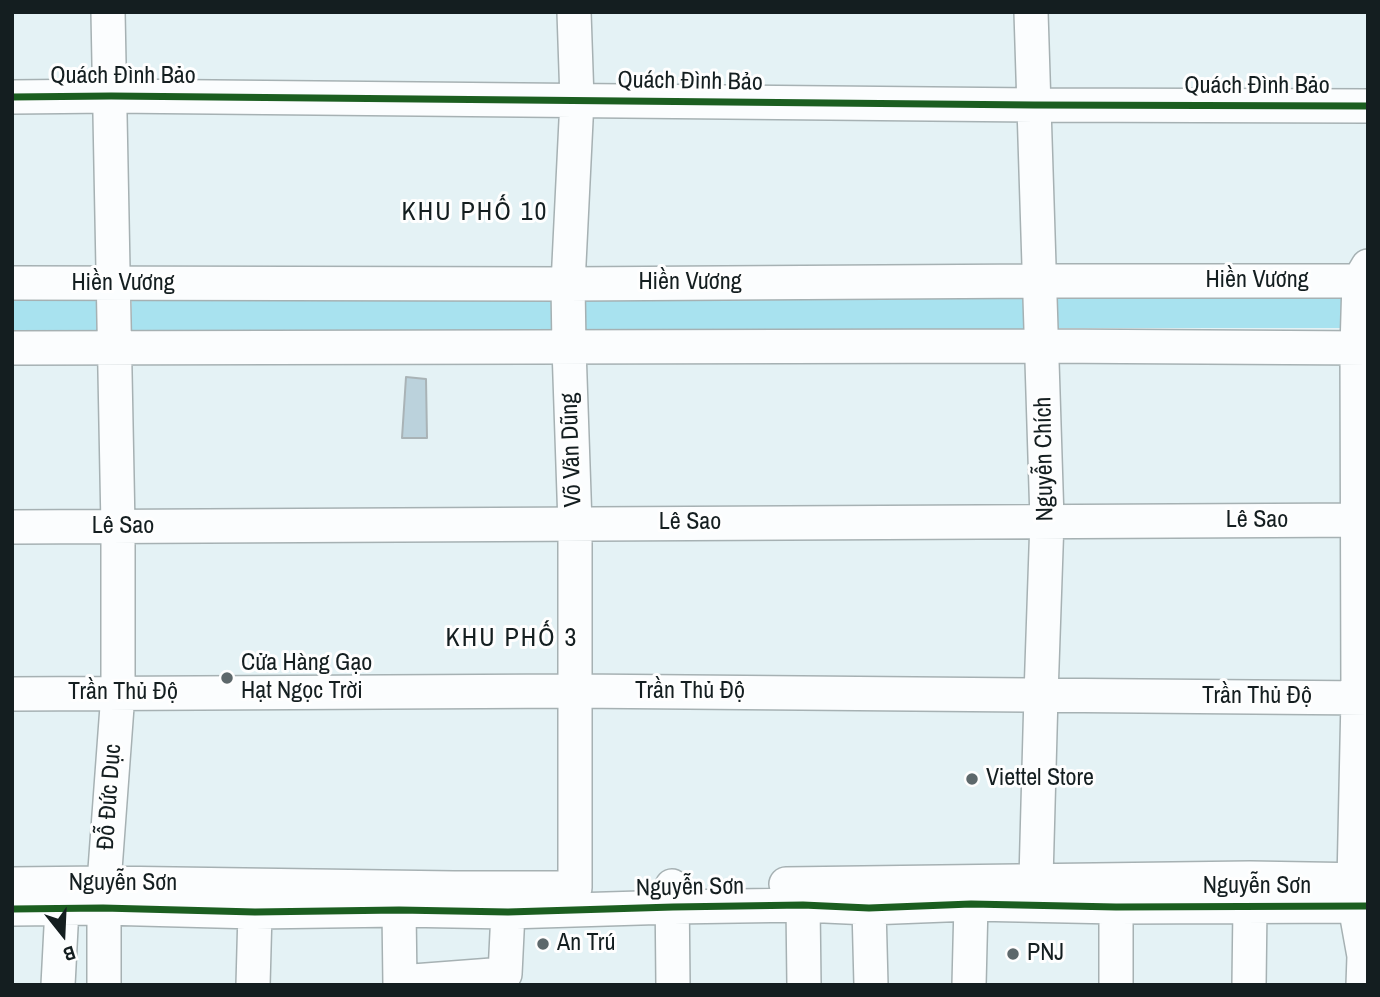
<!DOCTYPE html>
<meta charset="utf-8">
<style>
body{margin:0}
#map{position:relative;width:1380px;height:997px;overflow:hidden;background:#e4f2f5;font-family:"Archivo Narrow",sans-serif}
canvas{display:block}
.frame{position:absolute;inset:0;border:14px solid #141e20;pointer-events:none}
.north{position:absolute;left:28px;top:899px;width:70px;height:70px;-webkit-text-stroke:5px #fefefe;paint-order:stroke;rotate:162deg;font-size:19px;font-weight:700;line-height:28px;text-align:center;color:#141e20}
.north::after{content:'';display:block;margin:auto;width:24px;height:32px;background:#141e20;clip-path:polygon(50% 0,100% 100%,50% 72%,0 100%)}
</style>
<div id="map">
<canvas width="1380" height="997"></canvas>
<div class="frame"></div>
<div class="north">B</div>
</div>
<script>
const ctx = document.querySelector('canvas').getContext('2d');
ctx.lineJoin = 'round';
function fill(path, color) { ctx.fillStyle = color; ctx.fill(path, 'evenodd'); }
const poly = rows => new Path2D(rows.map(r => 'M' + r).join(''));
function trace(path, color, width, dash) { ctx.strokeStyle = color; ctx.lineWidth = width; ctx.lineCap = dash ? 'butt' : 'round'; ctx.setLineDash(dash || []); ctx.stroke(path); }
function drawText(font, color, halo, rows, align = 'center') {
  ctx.font = font + ' "Archivo Narrow",sans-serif'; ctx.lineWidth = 6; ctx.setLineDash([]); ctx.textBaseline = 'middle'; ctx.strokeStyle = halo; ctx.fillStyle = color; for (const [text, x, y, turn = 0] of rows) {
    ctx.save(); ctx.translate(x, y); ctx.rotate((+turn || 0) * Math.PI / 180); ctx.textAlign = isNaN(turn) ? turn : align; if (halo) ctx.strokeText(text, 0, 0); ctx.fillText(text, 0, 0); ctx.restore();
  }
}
fill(poly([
 [1050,289,1347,290,1347,328,1049,328],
 [554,295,554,333,131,335,132,297],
 [1028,295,1028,332,584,334,584,297],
 [12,296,101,296,101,337,12,337]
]), '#a8e2ef');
const building = poly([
 [406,377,426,379,427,438,402,438,406,377]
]);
fill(building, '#bbd2dc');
trace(building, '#a9b3b6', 2);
const minor = poly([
 [574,12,577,100,568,284,569,348,575,524,575,888],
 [1031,12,1047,520,1041,695,1036,879,1037,902],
 [12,97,111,96,1034,105,1368,106],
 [12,283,568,284,1040,281,1368,281],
 [12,348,1042,346,1368,348],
 [12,527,1368,520],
 [12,694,574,691,1368,698],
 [12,884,104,883,454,888,574,888],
 [786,884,1250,878,1368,880],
 [672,886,673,985],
 [803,905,804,985],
 [869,908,871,985],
 [12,909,103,908,255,912,399,910,508,912,673,907,803,905,869,908,971,904,1116,907,1368,906],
 [399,910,400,985],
 [400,982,505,974,508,912],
 [58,985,62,908],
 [104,985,104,883,118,693,118,527,108,12],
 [253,985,255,912],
 [969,985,971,904],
 [1116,985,1116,907],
 [1249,985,1250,906],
 [1363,985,1364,956,1355,906,1354,881,1358,698,1357,348,1359,281,1368,266]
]);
trace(minor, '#a6b1b3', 36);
trace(minor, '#fbfdfe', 33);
trace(poly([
 [12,97,111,96,1034,105,1368,106],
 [12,909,103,908,255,912,399,910,508,912,673,907,803,905,869,908,971,904,1116,907,1368,906]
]), '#1b5e20', 7);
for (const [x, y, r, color] of [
 [227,678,7,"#5d686b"],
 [972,779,7,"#5d686b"],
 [543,944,7,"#5d686b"],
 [1013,954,7,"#5d686b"]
]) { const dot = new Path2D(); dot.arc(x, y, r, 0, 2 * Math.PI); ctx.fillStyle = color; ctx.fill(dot); trace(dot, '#fefefe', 2.5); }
drawText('24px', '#141e20', '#fefefe', [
 ["Quách Đình Bảo",123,77],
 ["Quách Đình Bảo",690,82,1],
 ["Quách Đình Bảo",1257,87],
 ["Hiền Vương",1257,281],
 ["Hiền Vương",690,283],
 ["Hiền Vương",123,284],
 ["Võ Văn Dũng",572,450,-92],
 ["Nguyễn Chích",1045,459,-91],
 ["Lê Sao",1257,521],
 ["Lê Sao",690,523],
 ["Lê Sao",123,527],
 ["Trần Thủ Độ",690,692],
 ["Trần Thủ Độ",123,693],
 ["Trần Thủ Độ",1257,697],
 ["Đỗ Đức Dục",110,797,-86],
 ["Nguyễn Sơn",123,884],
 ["Nguyễn Sơn",1257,887],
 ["Nguyễn Sơn",690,888,-1]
]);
drawText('24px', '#141e20', '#fefefe', [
 ["Cửa Hàng Gạo",241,664],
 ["Hạt Ngọc Trời",241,692],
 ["Viettel Store",986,779],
 ["An Trú",557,944],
 ["PNJ",1027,954]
], 'left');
ctx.letterSpacing = '2px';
drawText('26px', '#141e20', '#fefefe', [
 ["KHU PHỐ 10",475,213],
 ["KHU PHỐ 3",512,639]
]);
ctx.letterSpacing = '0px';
</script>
